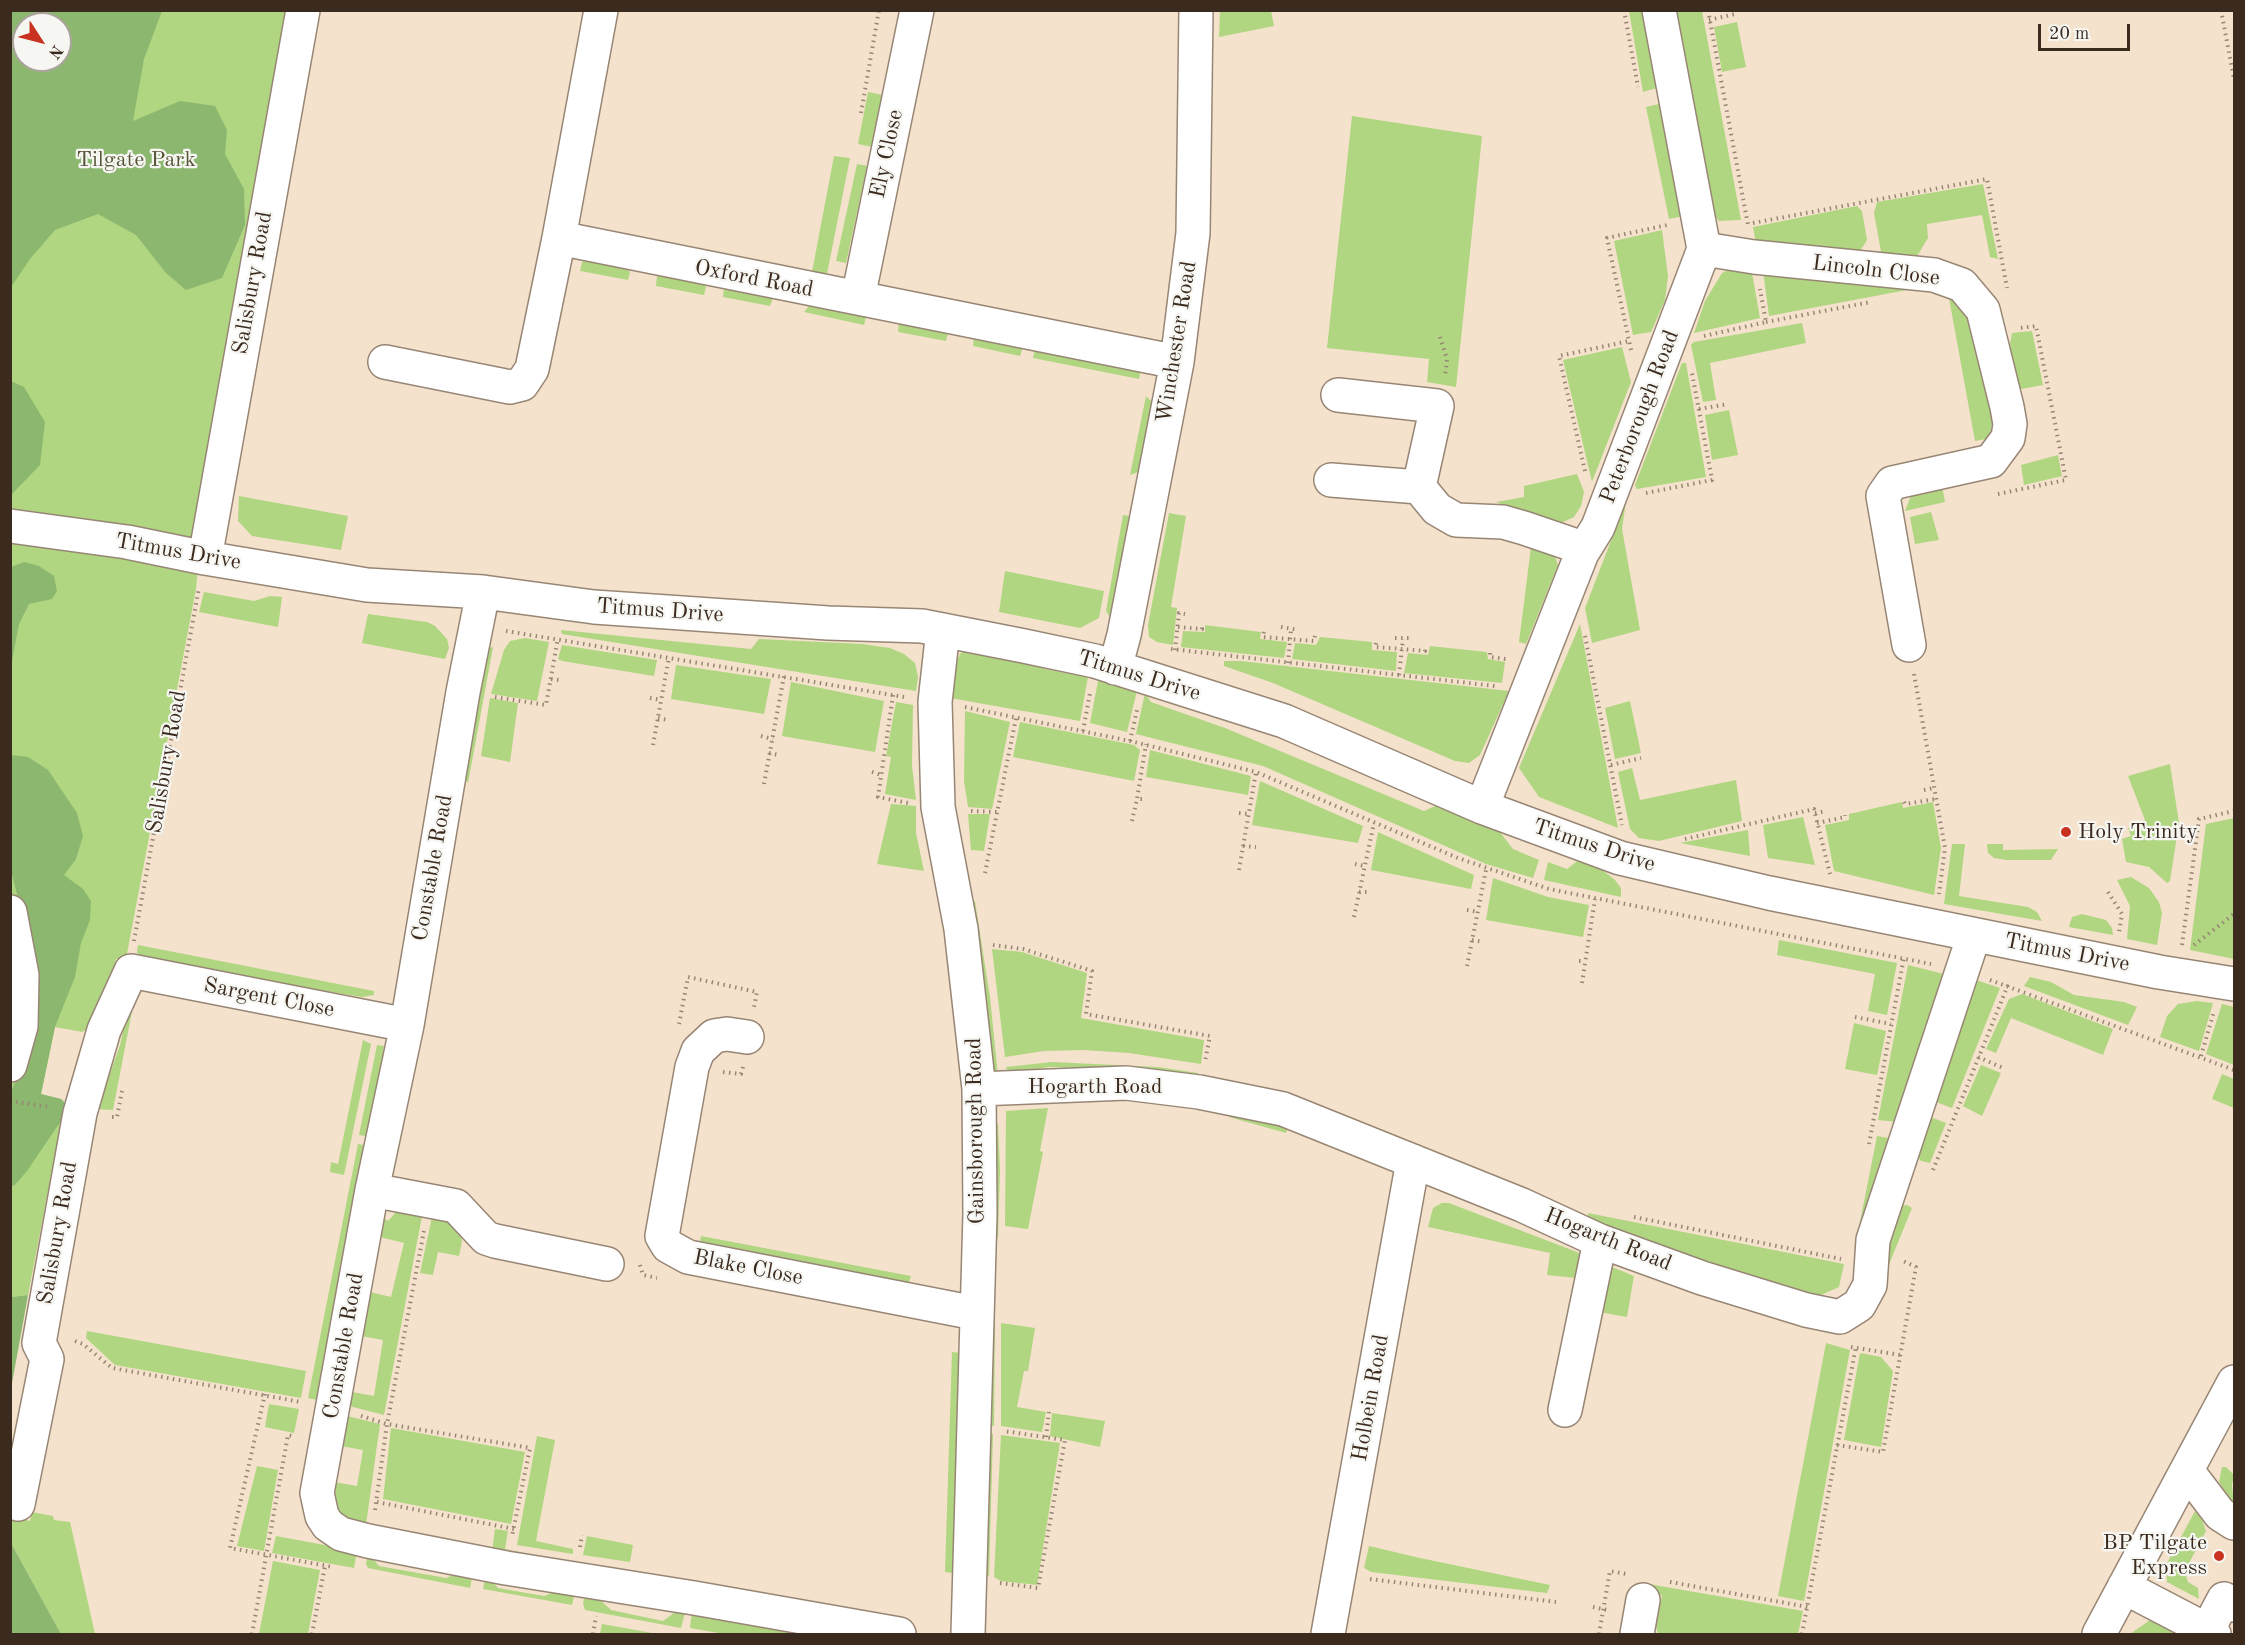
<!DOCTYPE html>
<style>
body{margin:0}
#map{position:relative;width:2245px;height:1645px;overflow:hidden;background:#f4e2cc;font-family:"Old Standard TT",serif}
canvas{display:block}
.frame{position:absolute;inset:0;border:12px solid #3b2a1e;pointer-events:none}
.north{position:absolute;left:12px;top:12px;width:60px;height:60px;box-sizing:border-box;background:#f6f6f2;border:2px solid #aba49d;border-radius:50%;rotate:126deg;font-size:16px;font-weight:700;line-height:24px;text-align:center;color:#3b2a1e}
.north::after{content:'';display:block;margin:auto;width:21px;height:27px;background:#c8321e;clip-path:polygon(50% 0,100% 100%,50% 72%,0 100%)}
.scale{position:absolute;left:2038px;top:24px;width:92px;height:27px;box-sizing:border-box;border:3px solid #3b2a1e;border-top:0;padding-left:8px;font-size:18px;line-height:21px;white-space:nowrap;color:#3b2a1e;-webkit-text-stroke:4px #f6f6f2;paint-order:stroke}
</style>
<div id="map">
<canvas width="2245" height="1645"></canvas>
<div class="frame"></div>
<div class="north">N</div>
<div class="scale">20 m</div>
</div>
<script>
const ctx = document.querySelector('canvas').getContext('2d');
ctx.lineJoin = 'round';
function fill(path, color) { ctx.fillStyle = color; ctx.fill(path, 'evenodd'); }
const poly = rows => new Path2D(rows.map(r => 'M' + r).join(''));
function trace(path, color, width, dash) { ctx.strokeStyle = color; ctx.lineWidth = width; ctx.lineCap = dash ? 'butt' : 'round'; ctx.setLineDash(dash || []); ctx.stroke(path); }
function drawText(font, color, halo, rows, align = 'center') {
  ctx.font = font + ' "Old Standard TT",serif'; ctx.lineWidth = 4.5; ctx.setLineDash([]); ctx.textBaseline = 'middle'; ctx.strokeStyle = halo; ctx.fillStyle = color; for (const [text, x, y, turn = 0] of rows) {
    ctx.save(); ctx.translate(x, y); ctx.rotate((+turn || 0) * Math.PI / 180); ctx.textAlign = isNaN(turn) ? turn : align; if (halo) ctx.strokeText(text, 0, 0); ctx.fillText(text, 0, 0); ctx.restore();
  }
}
fill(poly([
 [11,11,293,11,205,491,196,589,126,959,116,959,107,1005,92,1027,82,1032,55,1027,41,1094,61,1099,65,1103,28,1295,11,1297,11,1187,15,1185,38,1153,11,1114],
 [24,24,60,24,60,60,24,60],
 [1220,11,1271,11,1274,26,1219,37],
 [1629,11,1644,11,1660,87,1643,92],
 [1669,11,1702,11,1741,220,1719,221,1706,204],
 [1737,22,1746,67,1722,72,1714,27],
 [868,92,887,96,877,148,858,144],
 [1663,103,1683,216,1669,219,1646,107],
 [1352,116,1482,136,1456,387,1427,382,1429,359,1327,348],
 [834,156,850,158,827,274,812,272],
 [857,164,867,166,846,263,836,261],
 [1983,184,1998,259,1990,257,1982,215,1927,224,1928,238,1917,256,1905,260,1882,257,1874,213,1877,202],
 [1857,206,1862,211,1867,240,1860,251,1853,254,1756,244,1753,227],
 [1662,230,1668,276,1665,300,1651,332,1633,335,1614,241],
 [588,259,625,267,630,272,628,280,580,271,582,262],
 [1751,267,1760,318,1694,333,1705,301,1722,273,1732,268],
 [1763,271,1923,287,1769,316],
 [663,273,700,282,706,287,704,295,656,286,657,276],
 [730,285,767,294,773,298,770,306,723,297,724,288],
 [1949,298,1960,302,1973,323,1992,421,1991,432,1986,439,1975,441],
 [817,305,861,312,866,317,864,325,804,312,809,306],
 [899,322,948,333,946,341,898,332],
 [1802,323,1806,343,1710,363,1716,400,1703,402,1691,345,1694,342],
 [2032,331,2043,385,2021,389,2014,374,2010,344,2012,333],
 [974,337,1023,347,1020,356,973,346],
 [1622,347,1631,382,1592,482,1563,360],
 [1035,349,1141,369,1139,379,1033,358],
 [1682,363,1686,363,1706,477,1637,489,1635,485],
 [1146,396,1152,402,1138,472,1130,475],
 [1729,410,1738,455,1712,460,1705,415],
 [2058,455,2062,476,2024,485,2021,465],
 [1577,474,1584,492,1581,506,1574,517,1561,523,1549,522,1496,502,1524,497,1524,486],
 [1941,481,1945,502,1905,511,1914,488],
 [239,496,348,516,341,550,252,536,238,521],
 [1626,502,1622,529,1640,630,1592,643,1585,608],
 [1931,512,1939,540,1915,544,1910,517],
 [1169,513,1186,516,1171,607,1177,608,1173,645,1157,642,1149,637,1148,625],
 [1123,515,1129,516,1113,612,1110,617,1106,611],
 [1531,547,1545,550,1555,557,1558,565,1526,644,1519,642],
 [1005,571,1104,591,1099,618,1080,628,999,612],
 [204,592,254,601,270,596,282,597,278,627,199,612],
 [368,614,427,622,435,626,447,639,449,648,445,659,362,643],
 [1580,624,1618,828,1539,797,1519,768],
 [1205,625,1261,632,1260,639,1287,642,1284,658,1181,647,1183,631,1205,632],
 [561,630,751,649,759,639,862,644,890,648,904,654,915,663,918,677,916,691,562,634],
 [1320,637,1372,642,1372,650,1397,652,1396,671,1292,659,1295,643,1316,645],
 [525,638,549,642,537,701,491,694,504,650,510,641],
 [562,645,657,660,654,676,562,661,558,659],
 [1430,646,1487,652,1488,659,1505,662,1502,683,1404,673,1408,653,1428,655],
 [493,647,468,783,464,777,487,648],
 [969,647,1031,660,1044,669,1088,677,1080,721,950,698,954,667,960,654],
 [1224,661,1241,661,1509,691,1480,755,1469,763,1455,761,1273,683,1224,666],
 [676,665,771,679,764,714,671,699],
 [1098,681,1137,691,1127,732,1090,723],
 [791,682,884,701,875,752,782,736],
 [1145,693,1151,702,1225,728,1424,811,1442,803,1496,827,1513,849,1539,860,1533,878,1486,864,1263,766,1136,734],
 [490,698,518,703,510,762,481,756],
 [1630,701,1641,753,1615,759,1605,708],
 [896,702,913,705,912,766,916,800,885,794,891,757,886,756],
 [965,711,1010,722,992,809,968,807,964,781],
 [1020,722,1134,745,1140,750,1134,781,1013,757],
 [1150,750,1251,776,1248,795,1146,777],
 [2170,764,2179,823,2170,881,2167,883,2149,867,2126,862,2122,839,2131,836,2128,828,2145,820,2128,776],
 [1632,768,1640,800,1736,780,1742,821,1659,841,1639,838,1630,829,1618,772],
 [1260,781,1363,826,1358,843,1252,825],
 [1902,802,1903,808,1933,802,1941,848,1934,895,1834,871,1825,825,1849,820,1849,814],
 [891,804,916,806,916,833,924,871,877,864],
 [968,814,990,814,984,851,971,850],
 [1803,817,1815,865,1768,858,1763,825],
 [2234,818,2234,959,2190,950,2206,824],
 [1748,830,1750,856,1680,843],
 [1378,832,1474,875,1471,889,1371,870],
 [1952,844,1965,844,1959,896,2028,907,2037,912,2042,921,1944,904],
 [1987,844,2003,844,2003,850,2058,849,2051,860,2007,860,1994,858,1988,853],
 [1584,856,1615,880,1621,888,1621,897,1544,880,1548,862,1567,869],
 [2131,877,2149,888,2159,902,2162,913,2157,945,2127,939,2130,906,2117,880],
 [1493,878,1548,897,1589,905,1583,937,1486,920],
 [975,901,990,997,998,1076,993,1076,971,902],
 [2082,914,2106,920,2112,928,2113,935,2069,927,2072,917],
 [1779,940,1897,963,1887,1015,1868,1011,1875,974,1777,955],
 [138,945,374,991,374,995,362,997,246,978,142,957,137,953],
 [992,949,1022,952,1087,973,1081,1018,1204,1040,1201,1064,1129,1053,1083,1050,1044,1051,1005,1057],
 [1908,965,1944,974,1904,1117,1898,1122,1878,1120],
 [2030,977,2051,982,2074,995,2124,1002,2137,1007,2128,1025,2024,986],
 [1973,979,2000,988,1952,1108,1936,1102],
 [2022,994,2113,1029,2103,1055,2011,1018,1996,1053,1986,1049,2009,999],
 [130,1000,134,1001,113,1110,93,1109,92,1104,107,1082,120,1045],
 [2197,1001,2213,1003,2199,1051,2160,1037,2167,1016,2178,1004],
 [2222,1004,2234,1007,2234,1065,2206,1054],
 [1854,1023,1886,1031,1877,1075,1845,1069],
 [363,1040,371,1044,344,1175,330,1172,331,1162,338,1164],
 [377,1045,384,1046,371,1137,359,1135],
 [1052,1062,1158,1067,1198,1073,1198,1078,1088,1068,1050,1067,1008,1073,1006,1067],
 [1981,1065,2001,1073,1982,1116,1963,1106],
 [2222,1074,2234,1079,2234,1108,2212,1099],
 [1048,1108,1040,1151,1043,1152,1028,1229,1005,1226,1006,1111],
 [1229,1112,1288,1128,1286,1133,1229,1117],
 [1933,1118,1946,1123,1930,1163,1921,1161,1916,1155,1927,1119],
 [998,1123,1000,1170,998,1238,990,1237,992,1133],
 [1877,1136,1894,1139,1864,1226,1859,1227],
 [358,1144,370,1146,322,1401,308,1398],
 [1442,1203,1449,1203,1577,1252,1583,1256,1576,1278,1547,1275,1550,1253,1428,1227,1433,1208],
 [1907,1205,1912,1208,1888,1267,1885,1264,1901,1206],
 [408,1208,423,1211,384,1415,349,1406,352,1392,374,1396,383,1340,361,1336,366,1294,370,1292,391,1297,404,1243,376,1236,382,1216,388,1221,396,1212],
 [1588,1213,1844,1264,1839,1287,1821,1295,1795,1295,1698,1262,1588,1218],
 [432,1217,450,1220,459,1228,462,1241,459,1256,438,1252,433,1275,420,1273],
 [701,1236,911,1276,908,1286,716,1248,700,1241],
 [1612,1267,1634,1276,1627,1317,1599,1312,1606,1276],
 [990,1321,995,1322,994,1426,988,1426],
 [1001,1323,1035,1328,1028,1371,1024,1371,1017,1407,1046,1412,1042,1432,1001,1426],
 [87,1331,306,1371,301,1398,115,1365,86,1338],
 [1826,1343,1850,1350,1804,1601,1778,1596],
 [952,1352,961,1353,960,1574,945,1572],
 [1860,1353,1881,1357,1893,1371,1881,1447,1844,1440],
 [269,1404,299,1409,294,1433,265,1427],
 [1052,1413,1105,1421,1100,1447,1050,1436],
 [343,1415,380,1424,366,1525,352,1522,338,1513,334,1482,357,1486,363,1450,341,1446],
 [391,1428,525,1452,511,1524,383,1499],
 [987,1434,993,1434,989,1576,985,1576],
 [1001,1435,1060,1443,1037,1585,1001,1581,994,1577],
 [537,1436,555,1440,536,1541,573,1549,573,1554,517,1545],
 [257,1466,278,1470,264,1551,237,1546],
 [2222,1467,2226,1467,2234,1475,2232,1485,2234,1506,2219,1482],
 [2195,1511,2202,1520,2206,1531,2187,1567,2186,1576,2188,1582,2198,1588,2199,1599,2167,1582,2166,1565],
 [32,1512,53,1516,54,1520,70,1522,95,1634,61,1634,11,1543,10,1516,30,1521],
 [495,1529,508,1531,505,1549,577,1564,492,1551],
 [276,1536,357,1551,354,1568,272,1553],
 [587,1536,633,1545,630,1562,583,1555],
 [1369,1546,1420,1558,1550,1585,1547,1593,1371,1572,1364,1568],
 [368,1553,379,1566,446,1578,463,1571,473,1573,470,1588,368,1568,366,1564],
 [273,1561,320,1570,308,1634,259,1634],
 [486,1574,498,1588,544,1596,562,1589,575,1592,572,1605,483,1589],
 [1649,1584,1803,1611,1798,1634,1658,1634,1656,1626,1662,1595,1647,1592],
 [585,1595,598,1598,611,1610,663,1621,679,1609,686,1609,681,1628,585,1610,583,1603],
 [692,1612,795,1631,802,1634,724,1634,690,1628],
 [2153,1618,2182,1634,2130,1634],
 [602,1624,658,1634,600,1634]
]), '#b0d681');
fill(poly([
 [11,10,162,11,144,59,133,121,180,101,215,106,227,130,225,154,244,189,245,225,222,278,186,290,166,273,136,235,98,214,55,230,30,259,11,287],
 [24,24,60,24,60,60,24,60],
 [11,381,24,387,45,422,40,465,11,495],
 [24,562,39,566,54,576,57,591,52,599,29,604,19,624,11,666,11,567],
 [11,755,28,757,48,770,77,813,83,836,76,859,64,875,83,889,91,901,90,920,81,943,75,977,55,1027,41,1094,61,1099,65,1103,61,1121,27,1171,15,1185,11,1187,11,1092,21,1068,25,925,11,871],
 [28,1295,11,1389,11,1297],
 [10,1543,11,1543,61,1634,11,1634]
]), '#8cb76f');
const minor = poly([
 [601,10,559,238,1177,362],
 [1704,249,1754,257,1934,275,1962,285,1983,310,2007,407,2010,424,2008,438,1991,461,1892,483,1883,496,1909,645],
 [858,298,917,10],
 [385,362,510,387,522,384,532,369,559,238],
 [1338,395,1437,406,1419,487,1437,509,1456,520,1503,522,1524,528,1571,544,1582,553],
 [1331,480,1419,487],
 [10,526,127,542,205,558,367,585,483,592,594,607,828,623,922,626,1024,646,1095,661,1284,721,1482,807,1620,858,1769,893,2159,972,2234,984],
 [205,558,303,10],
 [483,592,463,692,407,1025,372,1190,317,1493,322,1516,328,1525,341,1534,368,1541,506,1568,694,1598,899,1634],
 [943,630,935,702,938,807,961,929,979,1089,980,1214,968,1634],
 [1115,668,1124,635,1177,362,1193,233,1196,10],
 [1482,807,1582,553,1598,527,1704,249,1659,10],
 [10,912,22,975,21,1026,10,1065],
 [747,1037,727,1034,714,1036,698,1051,692,1067,662,1236,668,1246,688,1257,975,1313],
 [979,1089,1126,1083,1199,1092,1283,1109,1522,1205,1600,1241,1702,1278,1806,1310,1840,1317,1859,1305,1870,1285,1873,1240,1974,935],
 [372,1190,456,1206,486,1238,495,1241,607,1264],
 [1565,1410,1600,1241],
 [2188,1472,2220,1514,2234,1523],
 [18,1504,47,1359,39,1343,80,1113,104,1030,131,971,407,1025],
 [2124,1587,2214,1634],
 [2207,1631,2224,1599,2234,1605],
 [1328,1634,1413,1161],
 [1637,1634,1643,1600],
 [2099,1634,2234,1382]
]);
trace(minor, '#988675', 36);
trace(poly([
 [1624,10,1638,87],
 [1708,10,1748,225],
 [2221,10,2234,79],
 [1709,20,1735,14],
 [861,113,879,10],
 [1753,223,1987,179,2007,288],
 [1766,322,1871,302],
 [1704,336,1766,322,1760,289],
 [1440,337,1447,359,1445,376],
 [1631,350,1607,238,1667,225],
 [1699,409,1728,404],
 [1585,471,1559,356,1629,341],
 [1646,493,1712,480,1692,373],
 [1998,494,2066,480,2036,326,2020,328],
 [1178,627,1202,629,1202,625],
 [1281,627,1298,630],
 [506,631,904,697],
 [1264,632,1263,637,1314,641,1315,636],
 [1585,636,1622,825],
 [1395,638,1410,638],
 [1376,643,1375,647,1402,649,1425,651,1425,646],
 [1171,649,1495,686],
 [1175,650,1179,613,1185,614],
 [1490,653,1490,657,1506,659],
 [1288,663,1291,629],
 [1914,674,1945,848,1939,894],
 [1399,675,1403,639],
 [551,679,559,680],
 [893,695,878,797,908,803],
 [495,697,546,705,558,638],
 [650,698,661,700],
 [965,707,1130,741,1256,772,1458,858,1549,889,1931,964],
 [658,718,668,720],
 [1083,731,1090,693],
 [761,736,773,739],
 [1130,741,1138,706],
 [653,745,669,657],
 [769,753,779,755],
 [1611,765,1641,758],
 [872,772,881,775],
 [764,784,784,676],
 [1924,790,1934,788],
 [1142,799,1137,799,1146,744],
 [1904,802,1905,804,1936,799],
 [971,811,997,812],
 [1239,813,1249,814],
 [1815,813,1826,811],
 [1132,821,1137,799],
 [1817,823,1845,817,1845,815],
 [1685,839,1814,809,1830,874],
 [1243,846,1256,847],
 [1355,864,1365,866],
 [1239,870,1256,772],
 [985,873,1016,718],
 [1359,892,1371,892],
 [2108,892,2122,914,2119,932],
 [1467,910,1478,912],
 [1354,917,1374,823],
 [1472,940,1483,942],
 [134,941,199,588],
 [993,945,1023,949,1092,971,1086,1014,1210,1036,1205,1061],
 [2182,945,2199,819,2234,811],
 [2194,945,2234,914],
 [1579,961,1585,961],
 [1467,966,1486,870],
 [1990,980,2234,1070],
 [1582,983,1595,899],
 [1855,1017,1891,1024],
 [679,1024,688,977,757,992,754,1007],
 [2201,1056,2214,1011],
 [1978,1057,2003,1068],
 [723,1072,741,1074,743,1067],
 [10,1101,49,1107],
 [112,1117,117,1117,122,1091],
 [1869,1144,1904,957],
 [1933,1170,2008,985],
 [1634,1217,1841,1259],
 [640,1265,643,1275,657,1278],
 [75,1341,83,1344,112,1368,301,1402],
 [1851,1347,1900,1355],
 [265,1394,230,1548,333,1567],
 [361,1416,387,1424,530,1448,512,1536],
 [1046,1437,1049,1412],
 [1837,1445,1883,1452,1916,1267,1903,1261],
 [377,1502,514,1529],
 [375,1510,387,1424,424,1231],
 [580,1547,582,1535],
 [1370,1579,1556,1602],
 [1670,1582,1808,1607],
 [1000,1583,1038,1588,1065,1440,1004,1431],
 [1593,1607,1607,1610],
 [252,1634,288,1435,295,1437],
 [312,1634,325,1566],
 [593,1634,596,1616],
 [1599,1634,1610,1571,1627,1574],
 [1802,1634,1856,1346]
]), '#988675', 4, [1.5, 4.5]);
trace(minor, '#fff', 33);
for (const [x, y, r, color] of [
 [2066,832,6,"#c8321e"],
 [2219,1556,6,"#c8321e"]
]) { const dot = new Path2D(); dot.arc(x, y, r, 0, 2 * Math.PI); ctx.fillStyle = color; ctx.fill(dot); trace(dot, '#f6f6f2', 2); }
drawText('22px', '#3b2a1e', '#f6f6f2', [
 ["Ely Close",887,154,-78],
 ["Lincoln Close",1876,271,7],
 ["Oxford Road",754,279,11],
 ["Salisbury Road",253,283,-80],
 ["Winchester Road",1177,342,-81],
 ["Peterborough Road",1640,417,-69],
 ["Titmus Drive",178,552,10],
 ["Titmus Drive",660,611,4],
 ["Titmus Drive",1139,676,17],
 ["Salisbury Road",167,762,-80],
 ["Titmus Drive",1594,846,18],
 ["Constable Road",433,868,-80],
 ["Titmus Drive",2067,953,11],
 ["Sargent Close",269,998,11],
 ["Hogarth Road",1095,1087],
 ["Gainsborough Road",976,1131,-91],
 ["Salisbury Road",58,1233,-80],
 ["Hogarth Road",1608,1240,22],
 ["Blake Close",748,1268,11],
 ["Constable Road",344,1346,-80],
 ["Holbein Road",1371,1398,-80]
]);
drawText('22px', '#585537', '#f6f6f2', [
 ["Tilgate Park",136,160]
]);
drawText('22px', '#3b2a1e', '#f6f6f2', [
 ["Holy Trinity",2078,832],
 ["BP Tilgate",2207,1543,"right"],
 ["Express",2207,1568,"right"]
], 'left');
</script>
